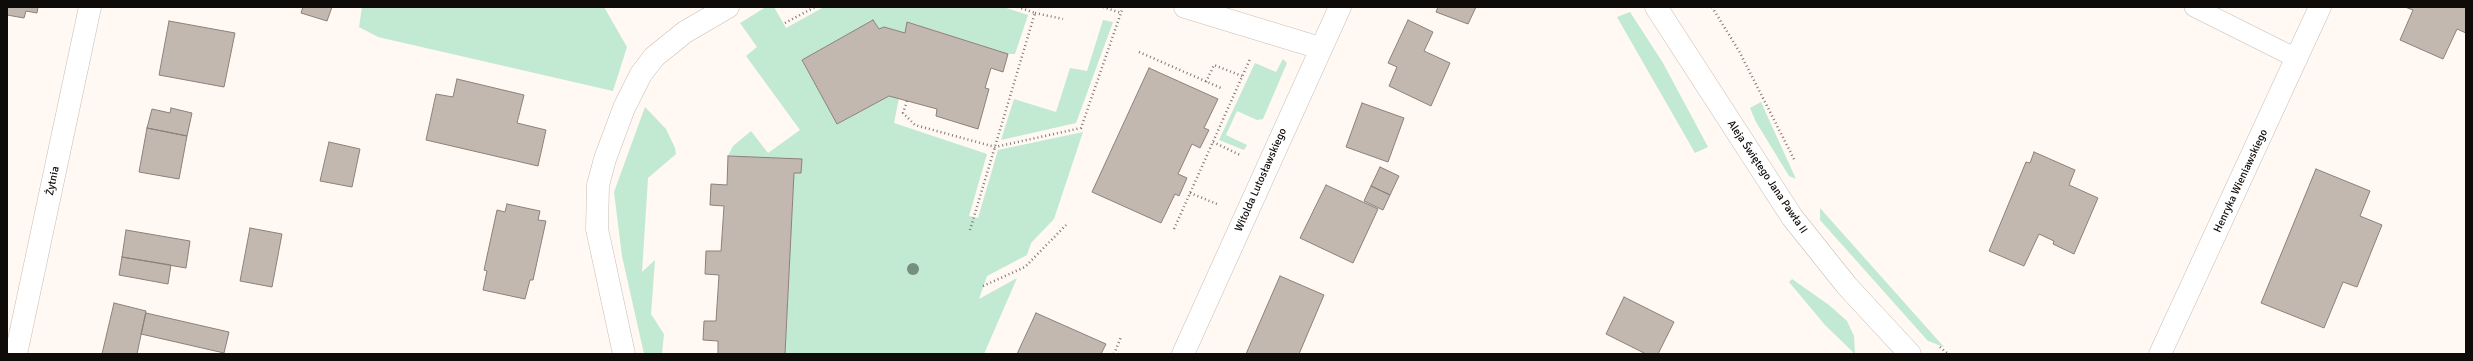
<!DOCTYPE html>
<meta charset="utf-8">
<style>
body{margin:0}
#map{position:relative;width:2473px;height:361px;overflow:hidden;background:#fff8f3;font-family:Signika,sans-serif}
canvas{display:block}
.frame{position:absolute;inset:0;border:8px solid #0f0b09;pointer-events:none}
</style>
<div id="map">
<canvas width="2473" height="361"></canvas>
<div class="frame"></div>
</div>
<script>
const ctx = document.querySelector('canvas').getContext('2d');
ctx.lineJoin = 'round';
function fill(path, color) { ctx.fillStyle = color; ctx.fill(path, 'evenodd'); }
const poly = rows => new Path2D(rows.map(r => 'M' + r).join(''));
function trace(path, color, width, dash) { ctx.strokeStyle = color; ctx.lineWidth = width; ctx.lineCap = dash ? 'butt' : 'round'; ctx.setLineDash(dash || []); ctx.stroke(path); }
function drawText(font, color, halo, rows, align = 'center') {
  ctx.font = font + ' Signika,sans-serif'; ctx.lineWidth = 3; ctx.setLineDash([]); ctx.textBaseline = 'middle'; ctx.strokeStyle = halo; ctx.fillStyle = color; for (const [text, x, y, turn = 0] of rows) {
    ctx.save(); ctx.translate(x, y); ctx.rotate((+turn || 0) * Math.PI / 180); ctx.textAlign = isNaN(turn) ? turn : align; if (halo) ctx.strokeText(text, 0, 0); ctx.fillText(text, 0, 0); ctx.restore();
  }
}
fill(poly([
 [362,7,604,7,627,47,613,91,378,37,359,27],
 [766,7,774,7,786,28,824,7,1003,7,1028,15,1015,54,1008,54,908,22,905,33,884,27,879,29,873,20,802,60,837,124,889,96,899,98,894,123,987,154,969,216,978,218,998,150,1083,132,1054,219,1031,243,1027,255,987,276,979,299,1017,278,984,354,785,354,794,173,801,173,802,160,728,156,733,146,751,131,768,153,800,130,746,56,757,47,740,23],
 [1630,12,1663,63,1708,147,1695,153,1617,17],
 [1103,20,1113,22,1076,123,1001,140,1014,99,1056,112,1070,68,1087,71],
 [1283,59,1287,63,1263,119,1257,120,1237,111,1226,135,1247,145,1244,150,1219,140,1255,63,1276,72],
 [1761,102,1796,179,1789,176,1756,122,1750,108],
 [645,107,666,129,675,148,676,154,648,178,642,272,655,260,651,314,664,334,662,354,644,354,622,256,614,192],
 [1820,208,1944,347,1928,341,1820,220],
 [1792,279,1829,305,1847,321,1854,336,1855,354,1825,325,1789,282]
]), '#c2e9d2');
const building = poly([
 [7,7,38,7,37,13,26,11,24,18,7,15,7,7],
 [303,7,332,7,327,21,301,13,303,7],
 [1438,7,1476,7,1468,24,1436,12,1438,7],
 [2405,7,2466,7,2466,33,2457,29,2443,59,2400,40,2413,10,2405,7],
 [873,20,879,29,884,27,905,33,907,22,1008,54,1003,72,991,68,985,88,989,89,978,129,936,116,937,109,889,96,837,124,802,60,873,20],
 [1408,20,1433,32,1424,51,1450,63,1431,106,1389,86,1397,67,1388,63,1408,20],
 [169,21,235,33,224,87,159,75,169,21],
 [1149,68,1218,99,1204,128,1209,130,1200,148,1192,144,1178,174,1187,178,1179,196,1175,194,1161,223,1092,192,1149,68],
 [457,79,524,95,517,123,546,130,538,166,426,140,436,94,453,97,457,79],
 [1362,103,1404,118,1388,162,1346,147,1362,103],
 [171,108,192,113,187,136,147,128,152,109,170,113,171,108],
 [147,128,187,136,179,179,139,172,147,128],
 [329,142,360,149,352,187,320,181,329,142],
 [2034,152,2075,170,2069,185,2098,198,2074,254,2053,244,2054,241,2039,234,2024,266,1989,251,2026,162,2030,163,2034,152],
 [728,156,802,159,801,173,794,173,785,354,718,354,718,341,703,340,704,321,716,321,719,275,705,274,706,251,721,251,724,206,710,205,711,184,727,185,728,156],
 [1380,167,1399,176,1390,195,1371,186,1380,167],
 [2316,169,2370,191,2360,216,2382,225,2357,287,2343,282,2324,328,2261,303,2316,169],
 [1326,185,1378,209,1353,263,1300,238,1326,185],
 [1371,186,1390,195,1383,210,1364,201,1371,186],
 [507,204,540,211,538,220,546,221,533,280,530,280,525,299,483,290,487,271,484,270,497,210,505,212,507,204],
 [250,228,282,234,272,287,240,281,250,228],
 [126,230,190,241,186,268,122,257,126,230],
 [122,257,171,265,168,284,119,275,122,257],
 [1280,276,1324,295,1299,354,1246,354,1280,276],
 [1624,297,1674,322,1658,354,1646,354,1606,334,1624,297],
 [114,303,146,311,137,354,102,354,114,303],
 [146,313,229,332,224,353,141,334,146,313],
 [1036,313,1106,344,1101,354,1017,354,1036,313]
]);
fill(building, '#c3b8b0');
trace(building, '#8c817a', 1);
const lane = poly([
 [2194,7,2298,59]
]);
const street = poly([
 [1185,7,1320,48],
 [1656,7,1792,217,1847,286,1910,354],
 [16,354,90,7],
 [624,354,597,229,598,185,605,159,624,108,641,74,654,57,685,32,728,7],
 [1183,354,1340,7],
 [2160,354,2320,7]
]);
trace(lane, '#c9beb6', 20);
trace(street, '#c9beb6', 23);
trace(poly([
 [1103,7,1121,13],
 [1712,7,1739,51,1795,161],
 [1035,13,1063,19],
 [785,23,815,7],
 [1139,52,1221,88],
 [1206,82,1214,65,1242,76],
 [907,101,903,113,915,125,995,147,1081,128,1123,7],
 [1213,142,1240,155],
 [1190,193,1217,204],
 [1174,229,1250,59],
 [970,230,1035,13,1018,7],
 [983,286,1025,267,1066,225],
 [1940,347,1948,354],
 [1114,354,1121,337]
]), '#7c7773', 2.5, [1, 3]);
trace(lane, '#fff', 19);
trace(street, '#fff', 22);
ctx.fillStyle = '#758f81';
for (const [x, y] of [
 [913,269]
]) { ctx.beginPath(); ctx.arc(x, y, 6, 0, 2 * Math.PI); ctx.fill(); }
drawText('11px', '#0f0b09', '#fff', [
 ["Aleja Świętego Jana Pawła II",1767,177,56],
 ["Witolda Lutosławskiego",1261,180,-66],
 ["Żytnia",53,181,-78],
 ["Henryka Wieniawskiego",2241,181,-65]
]);
</script>
